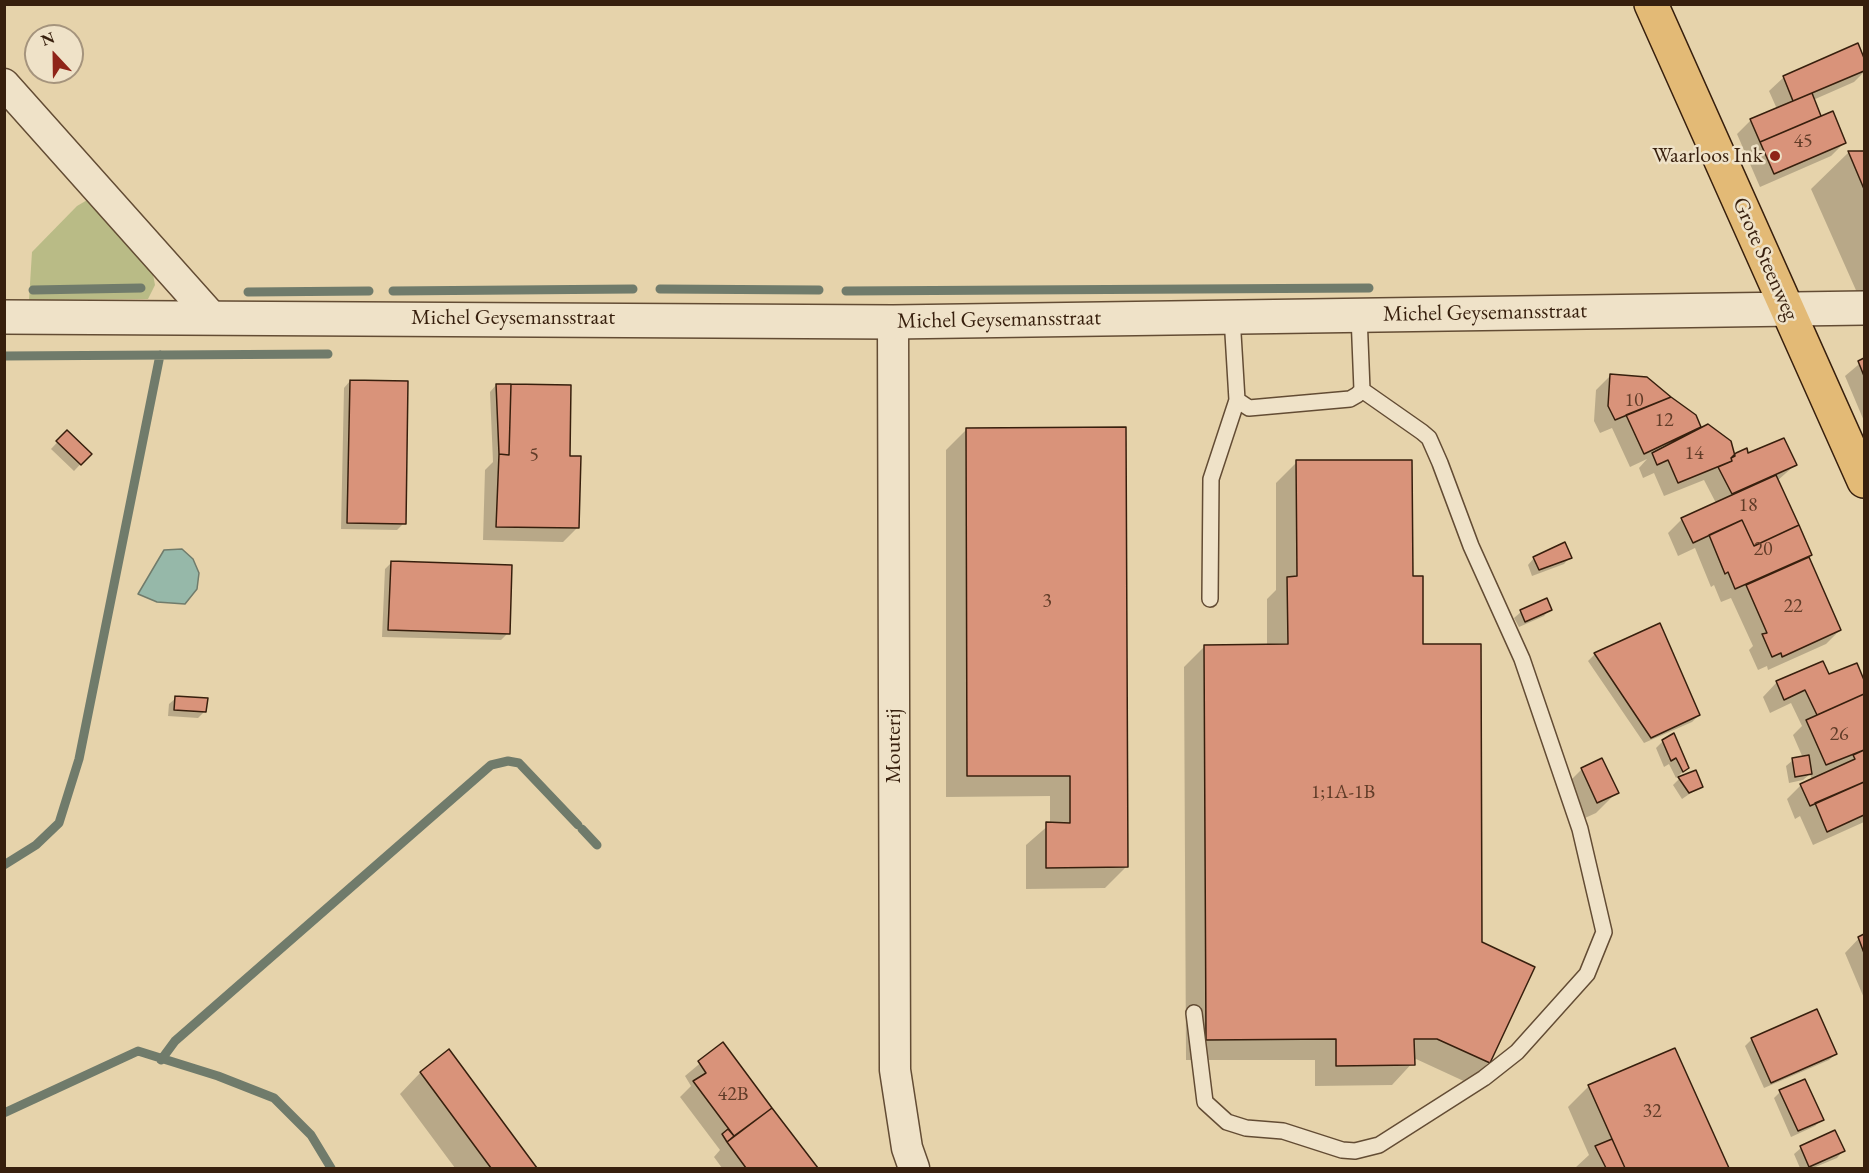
<!DOCTYPE html>
<style>
body{margin:0}
#map{position:relative;width:1869px;height:1173px;overflow:hidden;background:#e6d3ab;font-family:"EB Garamond",serif}
canvas{display:block}
.frame{position:absolute;inset:0;border:6px solid #371f0d;pointer-events:none}
.north{position:absolute;left:24px;top:24px;width:60px;height:60px;box-sizing:border-box;background:#efe2c8;border:2px solid #a5947d;border-radius:50%;rotate:338deg;font-size:16px;font-weight:700;line-height:24px;text-align:center;color:#371f0d}
.north::after{content:'';display:block;margin:auto;width:21px;height:27px;background:#8f2418;clip-path:polygon(50% 0,100% 100%,50% 72%,0 100%)}
</style>
<div id="map">
<canvas width="1869" height="1173"></canvas>
<div class="frame"></div>
<div class="north">N</div>
</div>
<script>
const ctx = document.querySelector('canvas').getContext('2d');
ctx.lineJoin = 'round';
function fill(path, color) { ctx.fillStyle = color; ctx.fill(path, 'evenodd'); }
const poly = rows => new Path2D(rows.map(r => 'M' + r).join(''));
function trace(path, color, width, dash) { ctx.strokeStyle = color; ctx.lineWidth = width; ctx.lineCap = dash ? 'butt' : 'round'; ctx.setLineDash(dash || []); ctx.stroke(path); }
function drawText(font, color, halo, rows, align = 'center') {
  ctx.font = font + ' "EB Garamond",serif'; ctx.lineWidth = 5; ctx.setLineDash([]); ctx.textBaseline = 'middle'; ctx.strokeStyle = halo; ctx.fillStyle = color; for (const [text, x, y, turn = 0] of rows) {
    ctx.save(); ctx.translate(x, y); ctx.rotate((+turn || 0) * Math.PI / 180); ctx.textAlign = isNaN(turn) ? turn : align; if (halo) ctx.strokeText(text, 0, 0); ctx.fillText(text, 0, 0); ctx.restore();
  }
}
fill(poly([
 [89,199,151,264,155,285,148,299,29,300,32,252,77,206]
]), '#b9bb86');
const water = poly([
 [182,549,193,559,199,573,197,589,185,604,157,602,138,594,164,550,182,549]
]);
fill(water, '#96b8a9');
trace(water, '#707b6b', 1.5);
fill(poly([
 [1857,45,1864,61,1864,72,1854,82,1813,100,1821,117,1845,142,1831,156,1760,187,1737,134,1751,120,1777,109,1769,91,1784,77],
 [1849,152,1864,152,1864,297,1859,297,1811,189],
 [1864,360,1864,421,1845,376],
 [1610,376,1695,416,1701,429,1730,442,1735,455,1795,465,1777,481,1811,554,1808,557,1840,630,1826,644,1768,670,1767,666,1758,670,1749,650,1753,646,1731,598,1721,602,1714,585,1711,587,1695,548,1678,556,1668,533,1682,519,1716,503,1704,480,1664,496,1654,473,1643,478,1639,468,1647,459,1630,467,1612,428,1600,433,1594,421,1596,390],
 [350,381,404,523,397,530,341,529,344,388],
 [496,385,577,528,563,542,483,540,485,470,493,462,490,392],
 [967,429,1126,867,1105,888,1026,889,1026,845,1050,824,1050,796,946,797,946,450],
 [67,432,90,454,74,471,51,449],
 [1297,462,1411,577,1422,645,1481,943,1489,1062,1468,1083,1416,1059,1392,1085,1315,1086,1315,1060,1186,1060,1184,667,1205,646,1267,646,1267,599,1276,590,1276,483],
 [1570,557,1564,564,1532,576,1528,565,1534,558],
 [391,563,508,633,501,640,382,637,385,569],
 [1550,609,1544,616,1519,627,1514,618,1521,612],
 [1659,625,1699,715,1692,722,1644,743,1588,661,1595,654],
 [1856,665,1864,684,1864,822,1813,845,1800,816,1795,819,1787,799,1801,785,1812,780,1810,774,1803,780,1789,783,1786,766,1793,760,1803,758,1793,735,1802,726,1791,703,1770,713,1763,697,1777,682,1829,676],
 [176,698,205,711,198,718,168,716,169,704],
 [1663,741,1687,768,1676,778,1669,764,1664,767,1656,748],
 [1582,769,1617,792,1596,813,1576,822,1561,790],
 [1695,772,1701,786,1682,799,1673,785,1679,779],
 [1864,933,1864,998,1845,953],
 [1752,1039,1836,1054,1829,1060,1764,1088,1745,1046],
 [723,1044,816,1168,722,1168,714,1157,720,1150,680,1097,691,1086,685,1076],
 [1674,1050,1727,1168,1575,1168,1589,1155,1568,1107,1589,1086],
 [449,1052,535,1168,455,1168,400,1094,420,1073],
 [1780,1092,1822,1119,1815,1126,1791,1137,1774,1098],
 [1834,1132,1843,1151,1837,1158,1813,1168,1800,1168,1794,1154,1801,1148]
]), '#0003');
trace(poly([
 [660,289,819,290],
 [33,290,141,288],
 [393,291,633,289],
 [846,291,1369,288],
 [248,292,369,291],
 [4,356,328,354],
 [582,829,597,845],
 [4,865,36,845,59,823,79,759,160,355],
 [161,1060,175,1041,491,765,508,761,519,763,578,825],
 [4,1113,138,1051,218,1076,274,1098,311,1135,331,1168]
]), '#707b6b', 9);
const building = poly([
 [1858,43,1864,58,1864,71,1793,101,1783,76,1858,43],
 [1812,93,1821,116,1760,142,1750,119,1812,93],
 [1833,111,1846,143,1774,174,1760,142,1833,111],
 [1848,151,1864,151,1864,189,1848,151],
 [1864,358,1864,376,1858,361,1864,358],
 [1610,374,1647,377,1671,397,1615,420,1608,406,1610,374],
 [350,380,408,381,406,524,347,523,350,380],
 [496,384,511,384,509,455,499,454,496,384],
 [511,384,571,385,570,456,581,456,579,528,496,527,499,454,509,455,511,384],
 [1671,397,1696,415,1701,427,1644,454,1626,415,1671,397],
 [1708,424,1731,441,1735,456,1731,458,1732,461,1678,483,1668,460,1657,465,1652,453,1708,424],
 [1126,427,1128,867,1046,868,1046,822,1070,823,1070,776,967,776,966,428,1126,427],
 [67,430,92,454,81,465,56,441,67,430],
 [1784,438,1797,465,1732,494,1718,467,1732,461,1731,458,1736,453,1747,448,1748,453,1784,438],
 [1296,460,1412,460,1413,576,1423,576,1423,644,1481,644,1482,942,1535,967,1490,1063,1437,1039,1414,1039,1415,1065,1336,1066,1336,1039,1206,1040,1204,645,1288,644,1287,577,1297,576,1296,460],
 [1776,475,1799,525,1754,546,1742,520,1693,543,1681,518,1776,475],
 [1742,520,1754,546,1799,525,1812,555,1735,589,1728,572,1725,574,1709,535,1742,520],
 [1565,542,1572,558,1539,570,1533,557,1565,542],
 [1809,557,1841,630,1782,657,1781,653,1772,657,1762,634,1767,633,1746,585,1809,557],
 [391,561,512,565,510,634,388,630,391,561],
 [1547,598,1552,610,1525,622,1520,610,1547,598],
 [1660,623,1700,715,1651,738,1594,653,1660,623],
 [1823,661,1829,674,1857,663,1864,680,1864,694,1817,715,1805,690,1784,700,1776,681,1823,661],
 [1864,694,1864,750,1826,765,1806,720,1864,694],
 [175,696,208,698,206,712,174,710,175,696],
 [1674,733,1689,768,1683,772,1676,758,1671,761,1662,740,1674,733],
 [1864,750,1864,782,1810,806,1800,784,1855,759,1853,755,1864,750],
 [1809,755,1812,774,1795,777,1792,758,1809,755],
 [1602,758,1619,793,1597,803,1581,768,1602,758],
 [1696,770,1703,787,1689,793,1678,777,1696,770],
 [1864,782,1864,815,1827,832,1815,803,1864,782],
 [1864,934,1864,953,1858,937,1864,934],
 [1817,1009,1837,1054,1771,1083,1751,1038,1817,1009],
 [723,1042,772,1108,734,1136,693,1081,706,1073,698,1061,723,1042],
 [1675,1048,1729,1168,1625,1168,1588,1085,1675,1048],
 [449,1049,537,1168,491,1168,420,1072,449,1049],
 [1805,1079,1824,1120,1798,1131,1779,1090,1805,1079],
 [772,1108,818,1168,746,1168,727,1142,772,1108],
 [728,1129,734,1136,727,1142,722,1134,728,1129],
 [1835,1130,1845,1151,1809,1167,1800,1146,1835,1130],
 [1612,1139,1625,1168,1606,1168,1595,1146,1612,1139]
]);
fill(building, '#d9937a');
trace(building, '#371f0d', 1.5);
const service = poly([
 [1232,317,1237,400,1249,408,1350,399,1357,395,1362,390,1359,315],
 [1210,599,1211,479,1237,400],
 [1194,1013,1205,1102,1227,1122,1246,1128,1283,1131,1342,1150,1355,1151,1379,1145,1484,1078,1517,1052,1587,974,1604,932,1580,829,1522,659,1471,546,1440,463,1429,438,1422,432,1362,390]
]);
const minor = poly([
 [4,84,211,316],
 [893,322,895,1070,907,1148,914,1168]
]);
const tertiary = poly([
 [4,317,893,322,1864,308]
]);
const primary = poly([
 [1651,4,1864,481]
]);
trace(service, '#634c34', 18);
trace(minor, '#634c34', 33);
trace(tertiary, '#634c34', 36);
trace(primary, '#371f0d', 36);
trace(service, '#efe2c8', 15);
trace(minor, '#efe2c8', 30);
trace(tertiary, '#efe2c8', 33);
trace(primary, '#e3ba76', 33);
for (const [x, y, r, color] of [
 [1775,156,6,"#8f2418"]
]) { const dot = new Path2D(); dot.arc(x, y, r, 0, 2 * Math.PI); ctx.fillStyle = color; ctx.fill(dot); trace(dot, '#efe2c8', 2); }
drawText('20px', '#603c28', null, [
 ["45",1803,142],
 ["10",1634,401],
 ["12",1664,421],
 ["14",1694,454],
 ["5",534,456],
 ["18",1748,506],
 ["20",1763,550],
 ["3",1047,602],
 ["22",1793,607],
 ["26",1839,735],
 ["1;1A-1B",1343,793],
 ["42B",733,1095],
 ["32",1652,1112]
]);
drawText('22px', '#371f0d', '#efe2c8', [
 ["Waarloos Ink",1763,156]
], 'right');
drawText('22px', '#371f0d', '#efe2c8', [
 ["Grote Steenweg",1765,259,66],
 ["Michel Geysemansstraat",1485,313,-1],
 ["Michel Geysemansstraat",513,318],
 ["Michel Geysemansstraat",999,320,-1],
 ["Mouterij",894,746,-90]
]);
</script>
